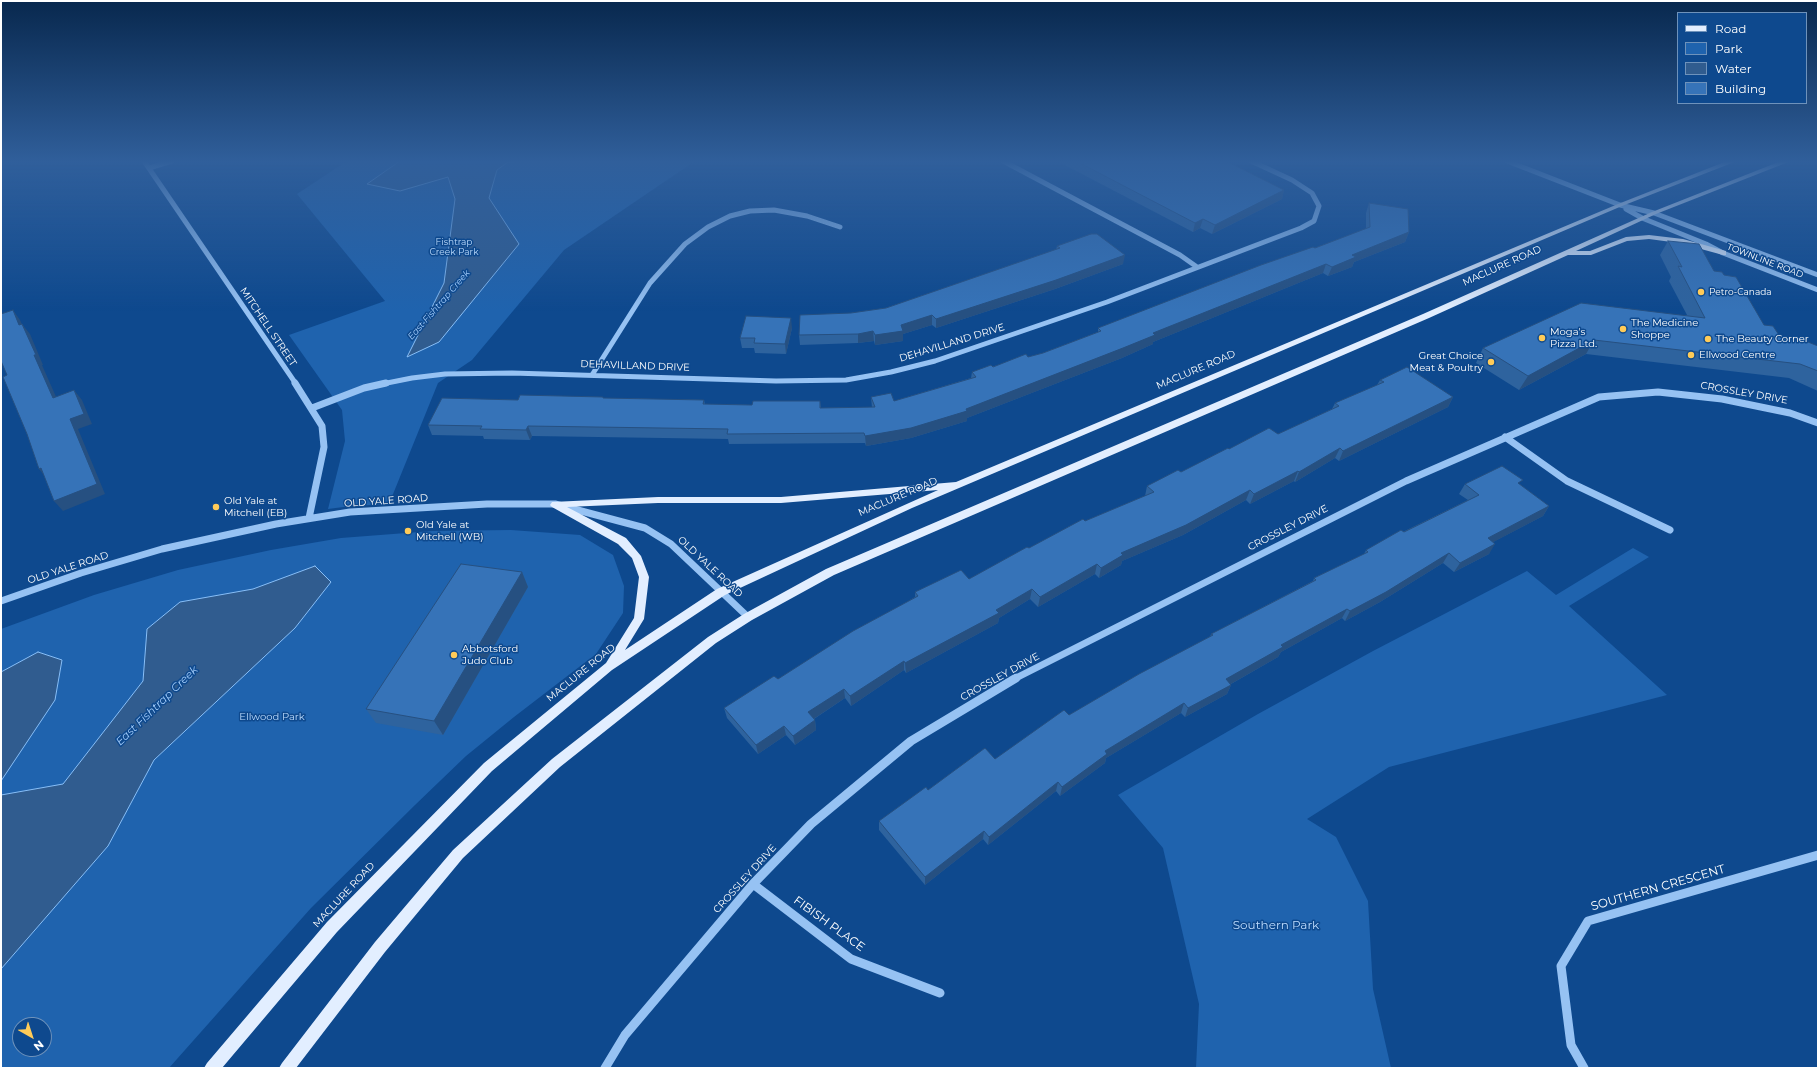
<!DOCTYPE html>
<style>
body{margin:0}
#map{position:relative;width:1819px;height:1069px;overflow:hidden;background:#0e498e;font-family:Montserrat,sans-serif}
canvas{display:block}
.frame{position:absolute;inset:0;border:2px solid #fff;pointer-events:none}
.legend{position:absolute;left:1677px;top:12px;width:130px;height:92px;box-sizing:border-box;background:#0e498e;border:1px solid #6e92bb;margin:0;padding:5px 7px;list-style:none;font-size:12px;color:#fff}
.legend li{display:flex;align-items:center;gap:8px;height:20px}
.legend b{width:20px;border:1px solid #6e92bb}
.north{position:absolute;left:12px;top:1017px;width:40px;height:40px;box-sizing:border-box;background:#0e498e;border:1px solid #6e92bb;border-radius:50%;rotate:141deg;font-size:11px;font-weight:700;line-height:16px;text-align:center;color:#fff}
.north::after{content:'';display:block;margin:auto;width:14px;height:18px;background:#ffcb58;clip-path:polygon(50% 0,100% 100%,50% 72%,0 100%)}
</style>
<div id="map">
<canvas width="1819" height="1069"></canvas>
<div class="frame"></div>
<ul class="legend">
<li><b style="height:5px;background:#e2eeff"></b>Road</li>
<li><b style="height:11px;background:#1f63ae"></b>Park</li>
<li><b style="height:11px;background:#305c8f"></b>Water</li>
<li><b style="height:11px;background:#3673b8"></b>Building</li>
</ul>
<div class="north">N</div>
</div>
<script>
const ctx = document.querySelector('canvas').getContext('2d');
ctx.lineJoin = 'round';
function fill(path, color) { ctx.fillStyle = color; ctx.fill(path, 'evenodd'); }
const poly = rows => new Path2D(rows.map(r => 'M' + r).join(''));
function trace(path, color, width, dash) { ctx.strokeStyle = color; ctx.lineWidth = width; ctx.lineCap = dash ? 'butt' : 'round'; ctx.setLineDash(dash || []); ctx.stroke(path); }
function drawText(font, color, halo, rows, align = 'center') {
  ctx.font = font + ' Montserrat,sans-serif'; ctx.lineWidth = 3; ctx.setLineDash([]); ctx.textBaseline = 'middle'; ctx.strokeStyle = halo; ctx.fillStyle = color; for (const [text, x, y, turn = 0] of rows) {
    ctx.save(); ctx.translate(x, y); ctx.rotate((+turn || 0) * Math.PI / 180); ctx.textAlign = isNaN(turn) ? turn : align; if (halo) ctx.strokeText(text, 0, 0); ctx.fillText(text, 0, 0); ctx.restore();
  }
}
fill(poly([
 [347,161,695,161,564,250,472,360,438,383,389,504,351,506,328,509,345,441,342,410,289,335,385,301,297,194],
 [511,530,580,535,613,555,624,586,623,613,596,654,514,717,466,756,415,805,311,908,169,1068,1,1068,1,629,94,595,178,570,271,550,341,538,432,531],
 [20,1025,44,1025,44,1049,20,1049],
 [1633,548,1649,557,1569,606,1667,695,1389,767,1307,819,1336,837,1368,901,1373,989,1391,1068,1196,1068,1199,1004,1163,848,1118,795,1258,714,1373,651,1527,571,1556,595]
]), '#1f63ae');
const water = poly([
 [400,161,529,161,508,162,497,170,489,198,519,244,439,342,407,357,444,283,455,199,448,177,400,191,367,184,400,161],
 [315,566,331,582,295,628,154,760,108,846,1,969,1,795,63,784,143,681,147,629,180,602,253,589,315,566],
 [38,652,62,660,55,700,1,781,1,672,38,652]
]);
fill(water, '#305c8f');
trace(water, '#87bef7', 1);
trace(poly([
 [144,161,296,384],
 [1003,161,1180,255,1197,267],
 [1507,161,1620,205,1654,213,1818,275],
 [149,168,172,161],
 [1626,209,1642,218,1706,244,1723,253,1818,290],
 [592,375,650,283,685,244,708,227,730,216,750,211,774,210,807,216,840,227],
 [382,384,412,378,445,374,512,373,776,381,846,380,891,372,935,361,1107,302,1301,228,1314,221,1319,206,1312,193,1292,180,1251,161]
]), '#96c2f3', 5);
trace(poly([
 [295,383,322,426,324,447,309,518],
 [312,408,364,388,386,383],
 [1505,437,1567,481,1670,530],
 [1,601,81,573,162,549,276,524,350,512,487,504,555,504,645,528,671,544,748,617],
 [1014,679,1406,481,1599,397,1658,392,1722,399,1790,413,1818,423]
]), '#96c2f3', 7);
trace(poly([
 [753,884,851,959,940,993],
 [605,1068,625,1035,753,884,811,824,911,741,1016,678],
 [1584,1068,1571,1045,1561,966,1588,921,1818,855]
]), '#96c2f3', 9);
fill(poly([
 [1727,161,1737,161,1622,206,912,508,725,595,612,670,492,771,337,932,222,1068,204,1068,207,1063,327,922,484,763,606,663,634,618,639,577,632,558,618,544,552,507,550,505,552,502,658,497,781,497,956,482,1618,204,1727,161],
 [938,490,717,589,625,650,644,619,649,577,641,556,626,538,567,507,658,503,781,503,938,490],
 [1781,161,1791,161,1656,214,1576,251,1590,251,1626,237,1649,235,1683,239,1726,251,1726,255,1723,255,1679,243,1649,239,1627,241,1591,255,1568,255,1429,318,834,575,752,620,716,643,560,767,463,858,385,952,296,1068,279,1068,282,1063,375,942,453,850,552,759,708,637,744,614,826,569,1423,314,1652,212,1781,161]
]), '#e2eeff');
fill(poly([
 [1057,161,1226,161,1284,190,1282,199,1212,234,1200,228,1193,232],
 [1369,203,1409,232,1405,242,1354,262,1352,267,1328,276,1323,273,1153,342,1153,344,1122,358,967,418,967,421,911,438,866,446,865,443,729,444,728,439,532,436,530,440,484,439,483,436,432,435,428,425,518,400,604,398,704,400,705,404,752,405,820,401,821,408,872,408,871,397,894,401,971,378,972,372,1043,353,1098,332,1098,328,1366,229,1366,213],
 [1668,241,1714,271,1724,275,1764,325,1781,338,1818,346,1818,391,1789,378,1586,354,1519,390,1476,363,1483,348,1687,315,1669,281,1671,277,1660,255],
 [1057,246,1123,264,1055,289,936,328,932,325,903,334,903,341,875,345,874,341,858,343,800,345,799,335,851,313,886,308,1056,250],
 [792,328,786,354,755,353,754,348,742,348,740,338],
 [1380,380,1453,397,1448,407,1339,461,1335,458,1295,482,1294,481,1250,504,1246,500,1183,535,1122,561,1121,565,1099,578,1095,574,1038,607,1030,599,999,618,998,623,906,673,904,670,851,706,845,698,814,719,815,720,816,730,795,745,786,735,758,754,727,718,724,708,778,679,915,597,915,592,969,579,1029,548,1085,521,1145,496,1147,486,1181,472,1229,449,1278,434,1332,409,1335,403,1377,385],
 [1465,484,1520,485,1549,506,1543,516,1493,542,1489,554,1454,572,1443,563,1380,602,1345,621,1342,618,1281,652,1278,657,1231,684,1231,685,1227,694,1185,717,1181,713,1106,758,1105,763,1060,796,1056,791,988,845,983,839,925,885,879,830,879,821,928,790,995,759,1069,715,1210,637,1211,634,1313,581,1314,578,1364,554,1366,550,1468,500,1459,494],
 [522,572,528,587,443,735,376,723,366,709]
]), '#2e639e');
fill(poly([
 [1284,190,1282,199,1212,234,1215,225],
 [1203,219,1200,228,1193,232,1195,223],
 [1409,232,1405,242,1354,262,1352,267,1328,276,1332,267,1352,255],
 [1125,255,1123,264,1055,289,936,328,936,319],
 [1326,264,1323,273,1153,342,1153,344,1122,358,967,418,967,421,911,438,866,446,865,436,966,409,1153,333],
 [13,310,20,320,27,335,19,325],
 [932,315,932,325,903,334,903,341,875,345,875,335,901,325],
 [791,318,792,328,786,354,785,344],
 [22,324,30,334,43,365,42,365,61,408,53,398,34,355],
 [873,331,874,341,858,343,858,334],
 [1594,340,1586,354,1519,390,1528,376],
 [74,390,82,400,92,424,78,429,105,494,63,511,54,501],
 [1453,397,1448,407,1339,461,1343,451],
 [528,426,532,436,530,440,526,430],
 [1340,448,1335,458,1295,482,1299,472],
 [41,468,47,479,39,469],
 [1298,471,1294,481,1250,504,1254,494],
 [1250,490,1246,500,1183,535,1122,561,1121,565,1099,578,1101,568,1121,553],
 [1549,506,1543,516,1482,548,1488,538],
 [1495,544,1489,554,1454,572,1460,563],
 [1449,553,1443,563,1380,602,1345,621,1350,611],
 [1097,564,1095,574,1038,607,1040,597],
 [522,572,528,587,443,735,434,721],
 [1032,589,1030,599,999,618,998,623,906,673,905,663],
 [1347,609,1342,618,1281,652,1278,657,1222,689,1226,679,1281,645],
 [904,661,904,670,851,706,850,696],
 [1231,685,1227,694,1185,717,1188,708],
 [844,689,845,698,809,722,808,712],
 [1184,703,1181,713,1106,758,1105,763,1060,796,1062,787,1105,751],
 [815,720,816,730,795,745,793,736],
 [784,726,786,735,758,754,756,745],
 [1058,782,1056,791,988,845,989,837],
 [984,831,983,839,925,885,925,877]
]), '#265081');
const building = poly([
 [1076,161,1226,161,1284,190,1215,225,1203,219,1195,223,1076,161],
 [1369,203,1408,209,1409,232,1352,255,1356,257,1332,267,1326,264,1153,333,1155,335,1123,348,966,409,967,411,911,428,865,436,864,433,727,434,728,429,528,426,526,430,480,429,482,426,428,425,442,398,518,400,520,395,603,397,603,398,704,400,703,404,752,405,753,401,820,401,820,408,875,407,871,397,891,393,894,401,976,377,972,372,991,365,993,367,1026,354,1028,357,1043,353,1101,331,1098,328,1261,265,1313,247,1315,248,1370,227,1369,203],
 [1091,234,1097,234,1125,255,1056,280,936,319,932,315,901,325,903,331,875,335,873,331,858,334,799,335,800,315,851,313,886,308,1060,248,1057,246,1091,234],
 [1668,241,1699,244,1714,271,1722,272,1724,275,1736,277,1764,325,1773,326,1781,338,1808,342,1818,346,1818,371,1800,364,1594,340,1528,376,1483,348,1581,303,1705,318,1678,266,1682,267,1668,241],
 [13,310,19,325,22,324,36,355,34,355,53,398,74,390,84,414,70,419,97,484,54,501,41,468,39,469,27,434,3,377,7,375,1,361,1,314,13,310],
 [746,316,791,318,785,344,754,343,755,338,740,338,746,316],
 [1407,367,1453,397,1343,451,1340,448,1299,472,1298,471,1254,494,1250,490,1186,525,1121,553,1123,555,1101,568,1097,564,1040,597,1032,589,996,610,999,613,905,663,904,661,850,696,844,689,808,712,815,720,793,736,784,726,756,745,724,708,774,676,778,679,853,631,918,596,915,592,961,570,969,579,1027,547,1029,548,1083,519,1085,521,1154,492,1147,486,1178,470,1181,472,1228,448,1229,449,1269,428,1278,434,1339,406,1335,403,1384,382,1380,380,1407,367],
 [1502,466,1523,480,1518,483,1549,506,1488,538,1495,544,1460,563,1449,553,1386,592,1350,611,1347,609,1281,645,1283,647,1226,679,1231,685,1188,708,1184,703,1105,751,1107,754,1062,787,1058,782,989,837,984,831,925,877,879,821,926,787,928,790,985,748,995,759,1064,710,1069,715,1139,674,1213,635,1211,634,1316,580,1314,578,1368,552,1366,550,1401,530,1404,532,1479,495,1465,484,1502,466],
 [461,564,522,572,434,721,366,709,461,564]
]);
fill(building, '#3673b8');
trace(building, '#265081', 1);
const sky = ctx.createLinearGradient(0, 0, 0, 311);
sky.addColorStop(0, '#08284e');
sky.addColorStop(0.52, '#305f9b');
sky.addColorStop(1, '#305f9b00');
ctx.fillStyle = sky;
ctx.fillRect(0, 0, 1819, 311);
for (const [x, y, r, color] of [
 [1701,292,4,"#ffcb58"],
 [1623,329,4,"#ffcb58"],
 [1542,338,4,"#ffcb58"],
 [1708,339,4,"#ffcb58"],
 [1691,355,4,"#ffcb58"],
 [1491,362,4,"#ffcb58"],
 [216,507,4,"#ffcb58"],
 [408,531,4,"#ffcb58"],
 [454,655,4,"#ffcb58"]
]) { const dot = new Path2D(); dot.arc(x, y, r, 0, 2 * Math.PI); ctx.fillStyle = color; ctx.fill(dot); trace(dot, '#0e498e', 1.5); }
drawText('9px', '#bddcfe', '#0e498e', [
 ["Fishtrap",454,242],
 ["Creek Park",454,252]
]);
drawText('9px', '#fff', '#0e498e', [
 ["TOWNLINE ROAD",1765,261,21]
]);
drawText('9px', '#fff', '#0e498e', [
 ["Petro-Canada",1709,292]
], 'left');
drawText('italic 9px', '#a2ccfb', '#0e498e', [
 ["East Fishtrap Creek",439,305,-49]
]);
drawText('10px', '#fff', '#0e498e', [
 ["MACLURE ROAD",1502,266,-24],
 ["MITCHELL STREET",268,327,56],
 ["DEHAVILLAND DRIVE",952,343,-17],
 ["DEHAVILLAND DRIVE",635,366,2],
 ["MACLURE ROAD",1196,370,-23],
 ["CROSSLEY DRIVE",1744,393,10],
 ["MACLURE ROAD",898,497,-23],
 ["OLD YALE ROAD",386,501,-4],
 ["CROSSLEY DRIVE",1288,528,-27],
 ["OLD YALE ROAD",710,567,43],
 ["OLD YALE ROAD",68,568,-18],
 ["MACLURE ROAD",581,673,-39],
 ["CROSSLEY DRIVE",1000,677,-29],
 ["CROSSLEY DRIVE",745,879,-48],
 ["MACLURE ROAD",344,895,-47]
]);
drawText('10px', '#fff', '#0e498e', [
 ["The Medicine",1631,323],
 ["Shoppe",1631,335],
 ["Moga's",1550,332],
 ["Pizza Ltd.",1550,344],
 ["The Beauty Corner",1716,339],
 ["Ellwood Centre",1699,355],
 ["Great Choice",1483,356,"right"],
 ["Meat & Poultry",1483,368,"right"],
 ["Old Yale at",224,501],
 ["Mitchell (EB)",224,513],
 ["Old Yale at",416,525],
 ["Mitchell (WB)",416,537],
 ["Abbotsford",462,649],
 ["Judo Club",462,661]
], 'left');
drawText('10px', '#bddcfe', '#0e498e', [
 ["Ellwood Park",272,717]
]);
drawText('italic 11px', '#a2ccfb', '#0e498e', [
 ["East Fishtrap Creek",157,706,-44]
]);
drawText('12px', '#fff', '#0e498e', [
 ["SOUTHERN CRESCENT",1658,888,-16],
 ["FIBISH PLACE",829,924,36]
]);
drawText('12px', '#bddcfe', '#0e498e', [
 ["Southern Park",1276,925]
]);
</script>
